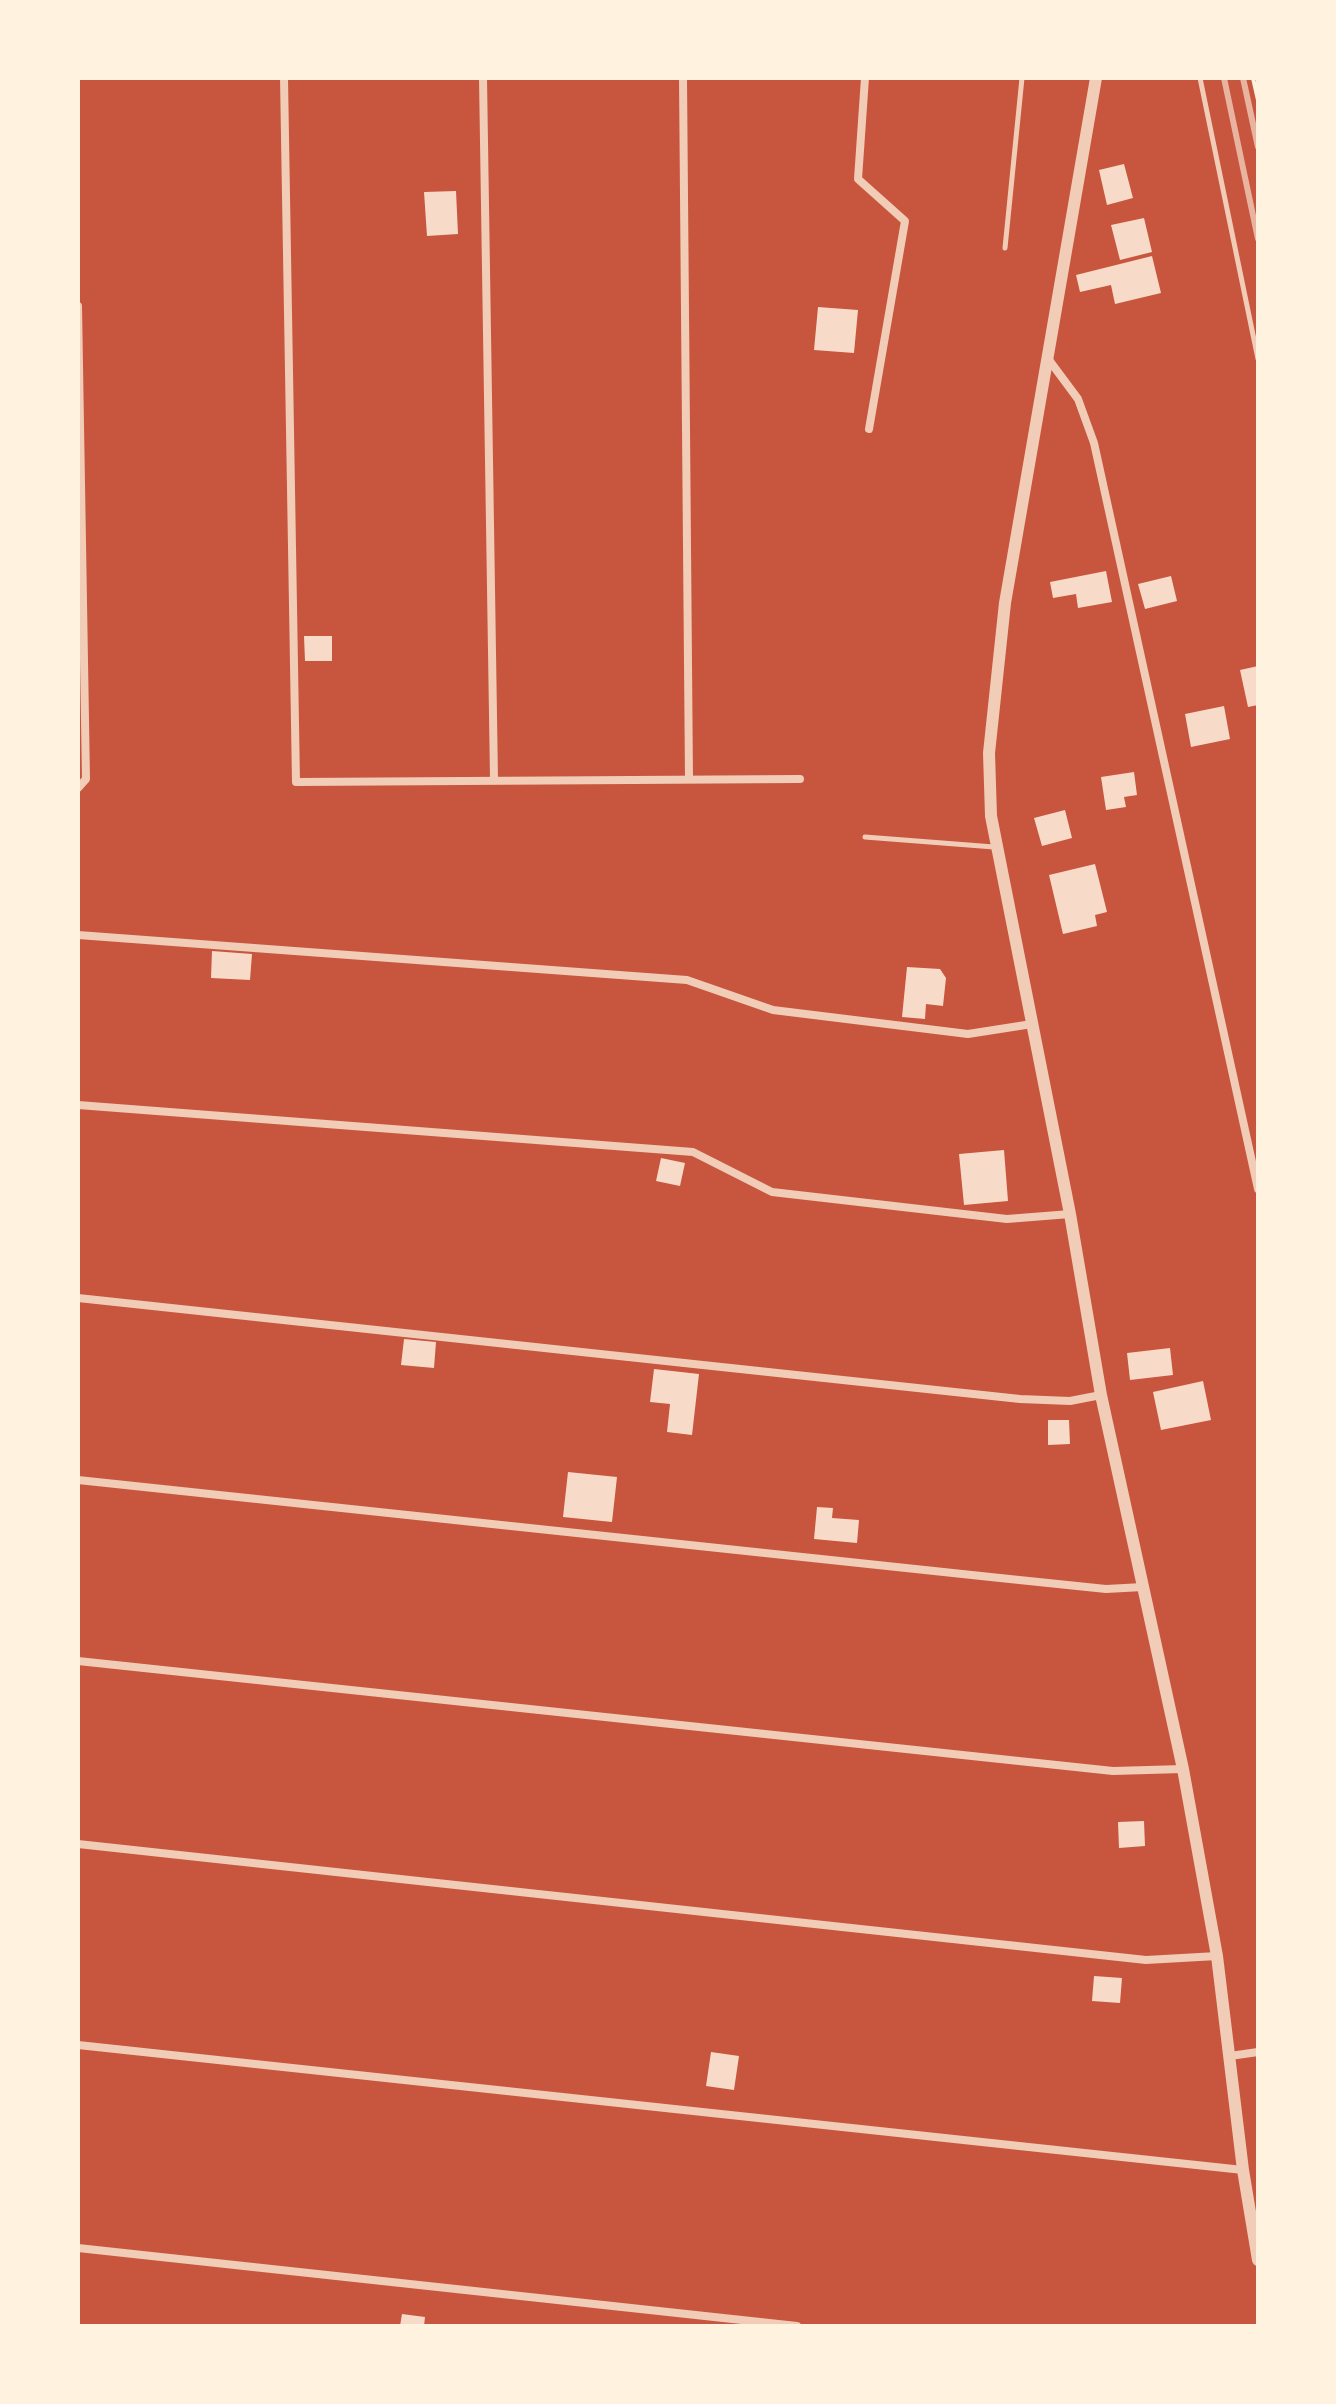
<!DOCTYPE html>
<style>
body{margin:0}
#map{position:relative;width:1336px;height:2404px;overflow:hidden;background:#c8553d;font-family:Commissioner,sans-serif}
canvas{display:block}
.frame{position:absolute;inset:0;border:80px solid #fff3e0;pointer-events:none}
</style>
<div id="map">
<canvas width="1336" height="2404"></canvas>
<div class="frame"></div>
</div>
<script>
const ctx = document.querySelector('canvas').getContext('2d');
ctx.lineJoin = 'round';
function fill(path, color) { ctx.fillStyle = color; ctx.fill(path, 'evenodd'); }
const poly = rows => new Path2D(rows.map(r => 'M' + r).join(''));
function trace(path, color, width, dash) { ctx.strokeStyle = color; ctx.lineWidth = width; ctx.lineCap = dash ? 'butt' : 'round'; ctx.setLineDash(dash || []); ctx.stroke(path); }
fill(poly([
 [1124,164,1133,198,1107,205,1099,170],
 [456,191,458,234,427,236,424,192],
 [1144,218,1152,252,1120,260,1111,225],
 [1152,256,1161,293,1115,304,1111,285,1080,292,1076,275],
 [818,307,858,310,854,353,814,350],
 [1106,571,1112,602,1078,608,1076,594,1053,598,1050,582],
 [1171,576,1177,601,1145,609,1138,584],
 [304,636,332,636,332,661,305,661],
 [1258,666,1258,705,1248,707,1240,670],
 [1224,706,1230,739,1191,747,1185,714],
 [1134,772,1137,795,1124,797,1126,807,1106,810,1101,777],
 [1065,810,1072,838,1042,846,1034,818],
 [1095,864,1107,912,1095,915,1097,926,1063,934,1049,875],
 [212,951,252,954,250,980,211,978],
 [907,967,940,969,946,978,943,1006,926,1004,925,1019,902,1017],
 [1004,1150,1008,1201,964,1205,959,1154],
 [661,1158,685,1163,680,1186,656,1181],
 [404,1339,436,1342,434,1368,401,1365],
 [1170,1348,1173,1375,1130,1380,1127,1353],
 [654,1369,699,1374,692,1435,667,1432,670,1404,650,1402],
 [1203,1381,1211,1420,1161,1430,1153,1392],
 [1048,1420,1069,1420,1070,1444,1048,1445],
 [568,1472,617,1477,612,1522,563,1517],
 [817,1507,833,1508,832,1518,859,1520,857,1543,814,1539],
 [1144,1821,1145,1846,1119,1848,1118,1822],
 [1094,1976,1122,1978,1120,2003,1092,2001],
 [711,2052,739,2056,734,2090,706,2086],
 [402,2314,425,2317,424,2326,400,2326]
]), '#f7dbc8');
trace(poly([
 [1253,78,1258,100]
]), '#fff3e0', 4);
trace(poly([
 [1200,78,1258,359],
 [1005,248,1022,78],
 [865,837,994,847]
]), '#f1ccb7', 5);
trace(poly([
 [284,78,296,782,800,779],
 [483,78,494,779],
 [683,78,689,779],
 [865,78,858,179,905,221,869,429],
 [78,306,86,779,78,788],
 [1049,360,1078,399,1094,443,1258,1189],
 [78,935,687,980,773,1010,968,1034,1032,1024],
 [78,1105,693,1152,772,1192,1007,1219,1070,1214],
 [78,1298,1020,1399,1070,1401,1101,1395],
 [78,1480,1000,1578,1106,1589,1143,1587],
 [78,1661,1113,1771,1183,1769],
 [78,1844,1146,1960,1217,1956],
 [78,2045,1243,2170],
 [1230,2056,1258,2052],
 [78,2248,797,2326]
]), '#f1ccb7', 8);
trace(poly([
 [1096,78,1005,603,989,753,991,816,1070,1214,1101,1395,1183,1769,1217,1956,1243,2170,1258,2260]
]), '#f1ccb7', 12);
trace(poly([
 [1224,78,1258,239],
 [1243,78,1258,147]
]), '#e9b49f', 6);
</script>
